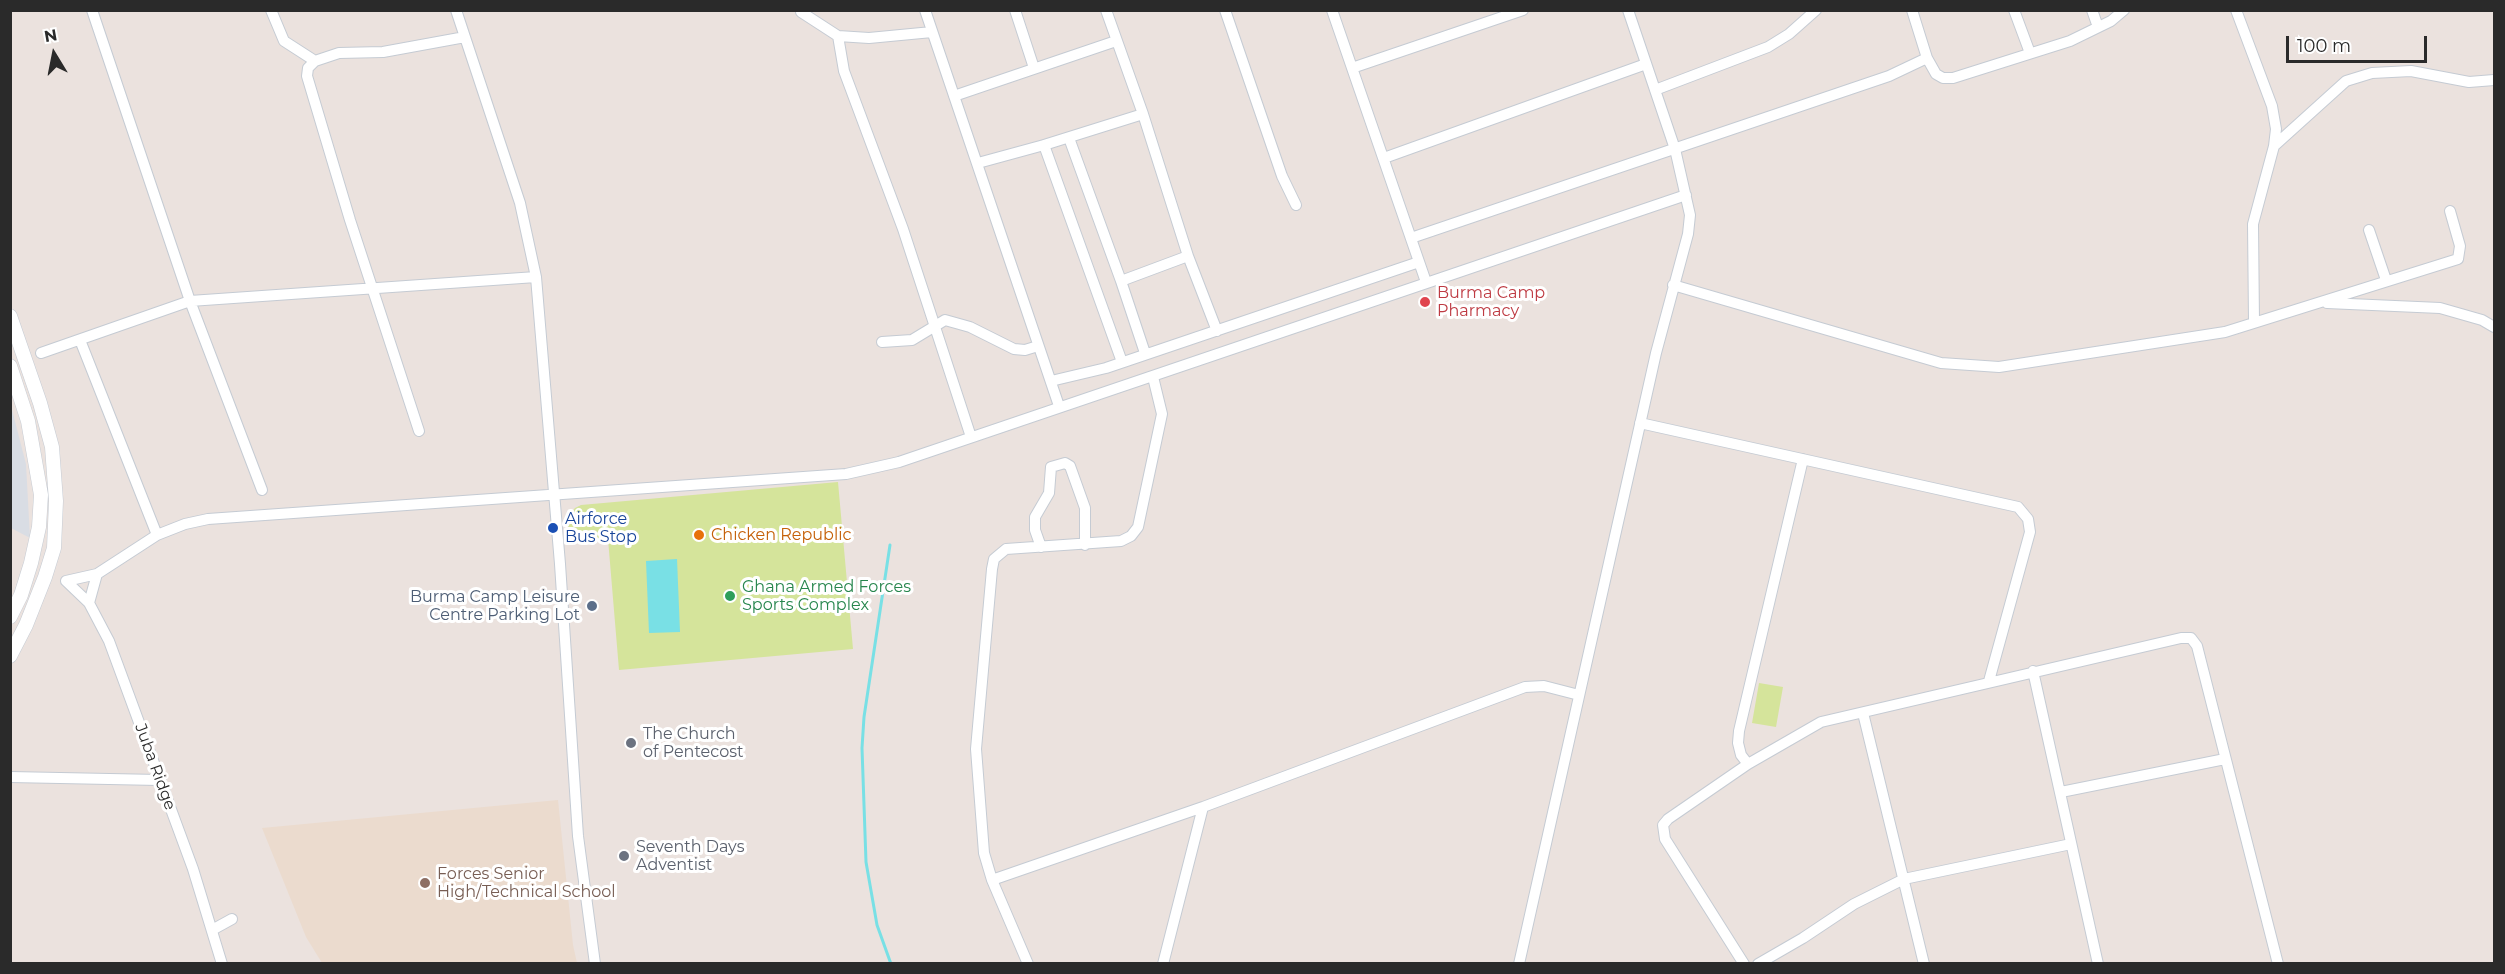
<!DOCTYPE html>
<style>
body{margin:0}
#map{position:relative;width:2505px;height:974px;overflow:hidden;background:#ebe2de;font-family:Montserrat,sans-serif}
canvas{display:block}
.frame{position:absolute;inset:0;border:12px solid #2a2a2a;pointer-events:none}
.north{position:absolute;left:24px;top:24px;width:60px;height:60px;-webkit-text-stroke:4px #fff;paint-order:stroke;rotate:350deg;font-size:16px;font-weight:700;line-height:24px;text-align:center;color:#2a2a2a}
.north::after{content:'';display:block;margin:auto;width:21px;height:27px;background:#2a2a2a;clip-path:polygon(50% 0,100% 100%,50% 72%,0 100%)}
.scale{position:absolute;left:2286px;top:36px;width:141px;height:27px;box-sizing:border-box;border:3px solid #2a2a2a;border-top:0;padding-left:8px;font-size:18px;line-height:21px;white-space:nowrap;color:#2a2a2a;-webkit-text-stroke:4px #fff;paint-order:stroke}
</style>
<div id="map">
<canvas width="2505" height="974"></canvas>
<div class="frame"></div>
<div class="north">N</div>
<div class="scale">100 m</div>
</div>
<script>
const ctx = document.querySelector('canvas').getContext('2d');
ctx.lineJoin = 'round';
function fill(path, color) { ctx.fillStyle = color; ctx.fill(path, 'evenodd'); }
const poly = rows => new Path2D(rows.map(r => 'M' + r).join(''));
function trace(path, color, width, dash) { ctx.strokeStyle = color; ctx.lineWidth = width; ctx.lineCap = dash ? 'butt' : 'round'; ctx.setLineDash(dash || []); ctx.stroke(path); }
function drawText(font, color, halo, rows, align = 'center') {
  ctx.font = font + ' Montserrat,sans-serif'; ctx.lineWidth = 6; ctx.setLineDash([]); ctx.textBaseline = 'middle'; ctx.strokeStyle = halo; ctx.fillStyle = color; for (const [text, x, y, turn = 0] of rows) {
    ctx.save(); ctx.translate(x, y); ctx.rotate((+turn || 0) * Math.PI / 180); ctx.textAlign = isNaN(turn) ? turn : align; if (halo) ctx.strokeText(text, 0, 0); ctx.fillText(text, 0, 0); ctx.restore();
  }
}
fill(poly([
 [558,800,573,945,577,963,322,963,306,937,262,828]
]), '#ebdbce');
fill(poly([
 [10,402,26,464,30,538,11,528]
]), '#d9dde4');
fill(poly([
 [838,482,853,649,619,670,608,539,569,542,567,518,575,508,581,505],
 [1759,683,1783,687,1776,727,1752,723]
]), '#d5e49b');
fill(poly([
 [677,559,680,632,649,633,646,561]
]), '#79e0e5');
trace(poly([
 [890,545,864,717,862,748,866,862,877,925,891,964]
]), '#79e0e5', 3);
const minor = poly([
 [92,10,190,301,262,490],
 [271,10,284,41,315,61],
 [456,10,520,203,536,277,560,564,578,836,595,964],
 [925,10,1059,406],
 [1015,10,1034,68],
 [1106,10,1143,114,1188,256,1121,281,1145,353],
 [1225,10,1282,176,1296,205],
 [1332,10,1426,282],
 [1912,10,1927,58,1936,74,1943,78,1953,78,2070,41,2111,21,2124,10],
 [2014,10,2030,53],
 [2092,10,2098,27],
 [2236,10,2272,106,2276,129,2274,146,2253,224,2254,322],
 [801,12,838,36,869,38,932,32],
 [838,36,844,71,903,229,971,437],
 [1352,68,1523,10],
 [1655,90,1768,47,1789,34,1816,10],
 [954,96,1116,41],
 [1069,138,1121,281],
 [1044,145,1122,362],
 [2274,146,2346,81,2372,73,2411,71,2469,82,2494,80],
 [1384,158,1646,64],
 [978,163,1044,145,1143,114],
 [2369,230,2386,280],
 [1411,238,1889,76,1927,58],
 [1188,256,1217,331],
 [1673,285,1941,363,1999,367,2225,332,2458,259,2460,246,2450,211],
 [2327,303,2440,308,2482,320,2494,327],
 [80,340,157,535],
 [882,342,912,340,945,320,970,327,1014,349,1025,350,1038,346],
 [41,353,190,301,536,277],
 [1051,381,1106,368,1419,262],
 [1640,423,2018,507,2028,519,2030,532,1989,681],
 [419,431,350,220,307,76,308,68,315,61,339,53,383,52,465,37],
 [1041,547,1035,530,1035,517,1049,493,1051,467,1065,463,1070,466,1085,508,1085,545],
 [66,581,97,574,157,535,185,524,208,519,846,474,899,462,1686,195],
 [66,581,89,603,109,641,193,869,222,964],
 [89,603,97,574],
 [2033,671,2098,964],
 [1863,713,1924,964],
 [1748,764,1741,755,1738,743,1739,731,1803,459],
 [10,777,159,780],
 [2061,792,2225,759],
 [992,880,1203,807,1525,687,1544,686,1579,695],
 [212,930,232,919],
 [1028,964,992,880,984,853,976,749,992,569,994,559,1006,549,1121,541,1131,536,1138,527,1162,414,1153,377],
 [1163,964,1203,807],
 [1519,964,1656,353,1688,234,1690,215,1675,149,1628,10],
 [1744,964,1665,839,1663,825,1668,819,1748,764,1821,722,2181,638,2191,638,2197,646,2278,964],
 [1758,964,1803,938,1854,904,1904,879,2071,844]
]);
const secondary = poly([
 [10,316,40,403,52,447,56,501,54,548,45,577,26,625,10,656],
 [10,366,28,421,41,495,39,527,31,563,21,595,10,617]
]);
trace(minor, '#c5cbd3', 12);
trace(secondary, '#c5cbd3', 15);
trace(minor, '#fff', 10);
trace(secondary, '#fff', 14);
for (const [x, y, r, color] of [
 [1425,302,6,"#e0444e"],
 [553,528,6,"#1a4fb4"],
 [699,535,6,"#e8710a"],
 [730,596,6,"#2e9e5b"],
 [592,606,6,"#5c6f8a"],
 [631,743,6,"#6b7280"],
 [624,856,6,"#6b7280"],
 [425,883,6,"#8d6e63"]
]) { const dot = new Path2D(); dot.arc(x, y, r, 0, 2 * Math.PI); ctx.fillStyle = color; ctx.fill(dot); trace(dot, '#fff', 2); }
drawText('16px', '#be3a42', '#fff', [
 ["Burma Camp",1437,293],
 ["Pharmacy",1437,311]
], 'left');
drawText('16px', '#164399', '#fff', [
 ["Airforce",565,519],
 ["Bus Stop",565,537]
], 'left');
drawText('16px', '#c56008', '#fff', [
 ["Chicken Republic",711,535]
], 'left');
drawText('16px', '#27864d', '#fff', [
 ["Ghana Armed Forces",742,587],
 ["Sports Complex",742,605]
], 'left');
drawText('16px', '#4e5e75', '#fff', [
 ["Burma Camp Leisure",580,597],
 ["Centre Parking Lot",580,615]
], 'right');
drawText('16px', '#5b616d', '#fff', [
 ["The Church",643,734],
 ["of Pentecost",643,752],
 ["Seventh Days",636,847],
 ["Adventist",636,865]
], 'left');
drawText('16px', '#2a2a2a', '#fff', [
 ["Juba Ridge",155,767,70]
]);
drawText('16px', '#785e54', '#fff', [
 ["Forces Senior",437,874],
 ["High/Technical School",437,892]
], 'left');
</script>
